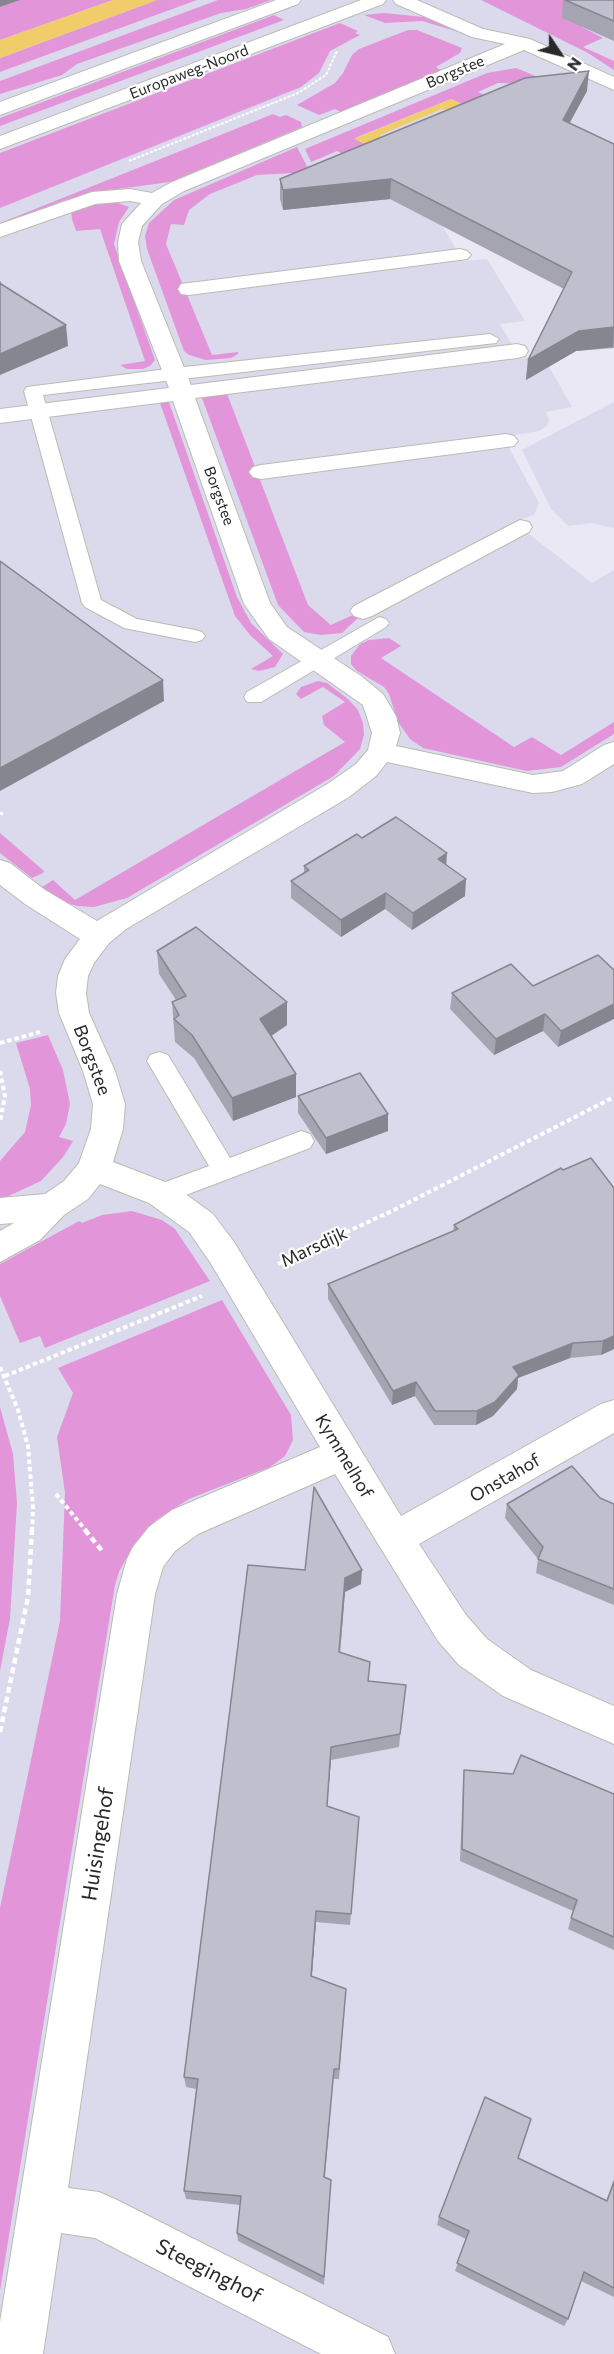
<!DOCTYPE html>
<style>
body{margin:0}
#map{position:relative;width:614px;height:2354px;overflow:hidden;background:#dbdaec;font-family:Commissioner,sans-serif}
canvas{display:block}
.north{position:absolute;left:530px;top:24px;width:60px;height:60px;-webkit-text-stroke:4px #fff;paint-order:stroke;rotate:125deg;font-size:16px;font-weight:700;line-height:24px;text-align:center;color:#292929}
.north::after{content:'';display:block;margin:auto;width:21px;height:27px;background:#292929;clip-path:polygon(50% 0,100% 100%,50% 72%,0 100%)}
</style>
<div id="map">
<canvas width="614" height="2354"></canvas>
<div class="north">N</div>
</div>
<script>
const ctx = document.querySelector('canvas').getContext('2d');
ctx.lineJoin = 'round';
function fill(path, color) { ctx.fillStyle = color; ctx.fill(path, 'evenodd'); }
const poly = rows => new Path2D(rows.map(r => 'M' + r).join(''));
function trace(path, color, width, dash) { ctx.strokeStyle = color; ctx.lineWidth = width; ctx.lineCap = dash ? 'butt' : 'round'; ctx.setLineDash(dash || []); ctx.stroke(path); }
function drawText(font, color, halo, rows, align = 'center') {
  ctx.font = font + ' Commissioner,sans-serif'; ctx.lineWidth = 4.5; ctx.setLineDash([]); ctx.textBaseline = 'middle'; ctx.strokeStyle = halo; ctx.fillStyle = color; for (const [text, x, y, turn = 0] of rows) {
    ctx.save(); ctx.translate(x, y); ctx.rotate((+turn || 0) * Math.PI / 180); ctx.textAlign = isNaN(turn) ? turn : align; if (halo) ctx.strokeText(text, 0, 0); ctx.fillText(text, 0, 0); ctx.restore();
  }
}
fill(poly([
 [19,0,113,0,0,40,0,7],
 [157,0,197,0,0,72,0,58],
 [218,0,271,0,246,9,221,13,77,64,62,75,0,94,0,81],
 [481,0,605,0,582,27,603,38,583,47,614,61,614,70,588,53],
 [384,13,424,17,462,33,422,21,385,23,364,15],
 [274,15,284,20,0,126,0,118],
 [340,23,358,31,355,33,360,35,330,51,319,73,301,87,0,208,0,153],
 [408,30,417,30,462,48,460,53,436,67,442,71,341,112,335,109,319,115,297,105,335,83,343,73,352,55,359,49],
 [516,68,545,80,537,84,498,83,478,92,505,105,483,114,451,99,355,138,387,155,365,165,337,151,311,162,305,149,487,73],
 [273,114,280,117,286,115,301,122,302,127,170,182,95,192,62,201,0,226,0,223],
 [297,147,310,172,257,175,210,194,189,210,184,225,171,224,166,244,212,355,238,352,238,354,231,358,206,360,189,355,184,351,147,249,145,236,149,223,174,200],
 [113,201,129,207,119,222,114,244,155,360,150,366,143,369,127,369,120,365,145,361,100,229,76,231,72,219,71,210],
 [226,391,308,605,331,625,357,613,359,617,342,633,321,635,304,632,278,605,202,398],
 [169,402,237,597,251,623,283,654,275,667,259,671,251,669,273,656,250,635,235,616,160,403],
 [389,638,401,646,381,658,514,747,532,737,561,755,614,722,614,734,561,767,527,771,423,748,410,739,398,722,389,694,384,687,357,671,351,664,351,656,360,644,369,640],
 [318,681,327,683,348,699,358,710,363,723,364,735,360,749,334,776,127,898,94,907,77,906,61,901,42,887,53,880,75,900,345,742,324,725,322,716,345,702,323,687,301,699,296,694,301,687],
 [0,833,44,871,43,873,32,878,0,853],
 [48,1035,63,1070,70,1104,66,1124,59,1137,73,1141,64,1156,41,1181,0,1200,0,1161,25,1132,31,1105,30,1089,16,1043],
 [132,1211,162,1220,175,1229,210,1281,45,1348,40,1336,20,1343,0,1296,0,1264,79,1221,82,1223,102,1215],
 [222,1300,291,1415,293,1440,285,1456,270,1467,189,1499,156,1520,134,1544,119,1572,115,1585,0,2291,0,1908,60,1621,65,1493,57,1437,73,1393,58,1368],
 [0,1407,13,1454,17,1503,10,1619,0,1671]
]), '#e395da');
fill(poly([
 [442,225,589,302,548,336,535,343,564,358,576,351,614,348,614,402,522,450,551,509,568,526,591,523,614,528,614,570,592,583,520,527,519,520,534,515,539,503,503,437,539,431,547,426,549,419,546,412,572,407,543,356,520,358,500,324,525,321,487,259,463,261]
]), '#e9e8f4');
fill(poly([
 [113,0,157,0,0,58,0,40],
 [451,99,483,114,442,109,380,135,387,155,354,139]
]), '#f0cc6b');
const lane = poly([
 [490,334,499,339,496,343,43,395,101,600,137,619,195,630,202,632,205,636,202,640,195,642,124,628,85,607,82,603,24,391,27,387,175,368,490,334],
 [379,617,386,619,389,623,386,627,261,702,247,702,244,697,247,692,379,617],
 [159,1052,168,1055,230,1158,301,1131,310,1134,314,1141,310,1148,170,1201,161,1204,152,1201,148,1194,152,1187,209,1166,147,1061,150,1055,159,1052]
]);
const street = poly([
 [393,0,417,0,483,29,530,39,614,77,614,90,524,50,184,191,162,204,142,226,138,242,141,261,191,385,517,344,525,346,528,351,525,356,517,358,195,398,270,603,287,627,361,676,383,694,396,716,400,733,396,746,533,775,563,771,604,745,614,742,614,764,582,784,552,792,533,793,387,762,376,776,349,797,126,929,109,943,94,963,88,976,86,993,89,1013,115,1071,125,1104,123,1129,113,1162,173,1185,213,1214,234,1242,401,1516,601,1404,614,1400,614,1433,419,1544,466,1615,487,1639,531,1670,614,1706,614,1744,503,1696,459,1665,438,1641,335,1474,198,1534,175,1551,163,1567,155,1594,68,2188,99,2192,115,2199,388,2337,395,2354,321,2354,95,2238,61,2233,43,2354,0,2354,0,2322,117,1594,127,1559,133,1547,149,1527,172,1510,320,1447,210,1262,189,1232,149,1203,100,1184,88,1199,64,1215,40,1240,0,1262,0,1231,14,1223,0,1224,0,1198,45,1194,64,1181,79,1163,91,1129,93,1104,83,1071,59,1013,56,993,58,976,65,959,80,939,25,904,0,885,0,860,10,863,45,890,97,921,329,783,356,764,368,750,372,733,363,705,269,639,244,604,173,401,0,423,0,409,169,388,119,261,118,242,122,224,141,203,130,201,95,204,0,237,0,224,92,192,130,189,152,193,170,183,505,44,472,37,396,4,393,0],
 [460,249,467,251,471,255,467,259,189,295,181,294,178,289,181,284,189,283,460,249],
 [506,434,514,436,518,441,514,446,261,479,253,477,249,472,253,467,261,465,506,434],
 [520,520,529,522,532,527,529,532,372,616,363,619,354,616,350,611,354,606,520,520]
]);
const secondary = poly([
 [276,0,301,0,298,4,0,115,0,102,276,0],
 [361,0,386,0,383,4,0,149,0,136,361,0]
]);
trace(lane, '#b9bdae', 2);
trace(street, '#b9bdae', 2);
trace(secondary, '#b9bdae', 2);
trace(poly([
 [129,161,298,93,326,75,337,51]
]), '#fff', 2, [3, 1.5]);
trace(poly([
 [0,813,3,814]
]), '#fff', 3, [4, 2]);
trace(poly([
 [0,1043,40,1032],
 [0,1071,5,1096,0,1121],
 [278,1264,394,1210,614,1097],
 [0,1367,18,1410,28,1446,33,1508,32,1532],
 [5,1376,202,1296],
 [56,1494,87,1532]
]), '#fff', 4, [4.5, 3]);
trace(poly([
 [85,1530,103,1552],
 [0,1732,28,1597,32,1530]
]), '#fff', 4.5, [6, 4]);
fill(lane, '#fff');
fill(street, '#fff');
fill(secondary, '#fff');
fill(poly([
 [563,0,614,0,614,41,562,18],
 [587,91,569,123,614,144,614,348,576,351,526,380,528,360,564,289,390,199,283,210,280,199,280,179],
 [362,838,446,865,465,896,412,930,385,909,341,937,291,898,291,881,304,873,304,866],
 [157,951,287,1002,287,1025,271,1036,296,1097,233,1121,194,1058,175,1042,172,1002,176,1000,159,974],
 [598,955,558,1047,543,1031,494,1055,450,1009,452,993,533,986],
 [298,1096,388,1114,388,1131,326,1154,298,1113],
 [563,1170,614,1188,614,1349,601,1355,570,1358,518,1378,517,1389,493,1416,476,1425,434,1425,415,1396,392,1405,328,1299,328,1284,453,1231,454,1225],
 [600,1498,614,1504,614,1605,536,1573,538,1559,505,1518,507,1504],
 [248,1565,361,1584,345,1592,340,1652,369,1681,404,1698,399,1747,331,1760,327,1806,358,1830,350,1925,316,1922,312,1976,346,1989,339,2079,333,2079,325,2177,331,2180,324,2285,238,2241,237,2233,240,2205,186,2199,184,2191,196,2089,186,2087,184,2077],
 [464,1770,614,1794,614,1950,568,1929,573,1911,460,1861,463,1783],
 [518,2158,606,2201,614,2179,614,2297,581,2281,568,2319,564,2326,455,2271,466,2239,437,2225,439,2217]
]), '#a5a4b1');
fill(poly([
 [0,0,20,0,0,7],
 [589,71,587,91,561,139,563,120],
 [391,179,390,199,283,210,283,190],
 [66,325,68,346,0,375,0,354],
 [614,327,613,347,576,351,526,380,528,360,579,331],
 [163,680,164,701,0,791,0,768],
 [447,853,446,870,438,859],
 [466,879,465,896,412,930,413,913],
 [386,893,385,909,341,937,341,920],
 [287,1002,287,1025,261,1043,260,1019],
 [614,1004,614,1019,558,1047,561,1031],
 [545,1014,543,1031,494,1055,496,1039],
 [296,1074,296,1097,233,1121,232,1098],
 [388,1114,388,1131,326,1154,326,1138],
 [614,1336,614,1349,601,1355,603,1341],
 [573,1343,570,1358,518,1378,517,1389,493,1416,476,1425,477,1411,513,1367],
 [416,1382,415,1396,392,1405,393,1391],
 [362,1570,361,1584,345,1592,339,1665,345,1578],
 [331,1747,331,1760,326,1818,327,1806],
 [316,1911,316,1922,311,1987,311,1976]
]), '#868690');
const building = poly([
 [565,0,614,0,614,21,565,0],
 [589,71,563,120,614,144,614,327,579,331,528,360,572,272,391,179,283,190,280,179,525,78,589,71],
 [0,282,1,284,66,325,0,354,0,282],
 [0,561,163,680,0,768,0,561],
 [396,817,447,853,438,859,466,879,413,913,386,893,341,920,291,881,309,870,304,866,357,834,362,838,396,817],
 [196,927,287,1002,260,1019,296,1074,232,1098,192,1035,174,1019,179,1015,172,1002,186,996,157,951,196,927],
 [598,955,614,970,614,1004,561,1031,545,1014,496,1039,452,993,511,964,533,986,598,955],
 [360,1073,388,1114,326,1138,298,1096,360,1073],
 [591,1158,614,1188,614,1336,603,1341,573,1343,513,1367,519,1375,495,1402,477,1411,435,1411,416,1382,393,1391,328,1284,458,1229,454,1225,561,1168,563,1170,591,1158],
 [572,1466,600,1498,614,1504,614,1589,538,1559,543,1547,507,1504,572,1466],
 [314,1487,362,1570,345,1578,339,1652,370,1662,368,1681,406,1685,400,1734,331,1747,327,1806,359,1817,351,1914,316,1911,311,1976,346,1989,339,2069,334,2069,324,2177,331,2180,324,2277,237,2233,241,2196,184,2191,198,2079,184,2077,248,1565,305,1570,314,1487],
 [521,1755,614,1794,614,1937,571,1918,577,1900,462,1849,464,1770,513,1774,521,1755],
 [485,2097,531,2119,518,2158,607,2201,614,2182,614,2288,584,2272,568,2319,457,2263,469,2231,439,2217,485,2097]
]);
fill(building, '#c0bfce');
trace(building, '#868690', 1.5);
drawText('15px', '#292929', '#fff', [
 ["Europaweg-Noord",189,72,-21],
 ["Borgstee",455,72,-23],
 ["Borgstee",219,496,70]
]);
drawText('18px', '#292929', '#fff', [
 ["Borgstee",92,1060,69],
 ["Marsdijk",314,1247,-25],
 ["Kymmelhof",344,1456,59],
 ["Onstahof",505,1478,-30]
]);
drawText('21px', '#292929', '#fff', [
 ["Huisingehof",98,1844,-81],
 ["Steeginghof",209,2271,27]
]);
</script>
